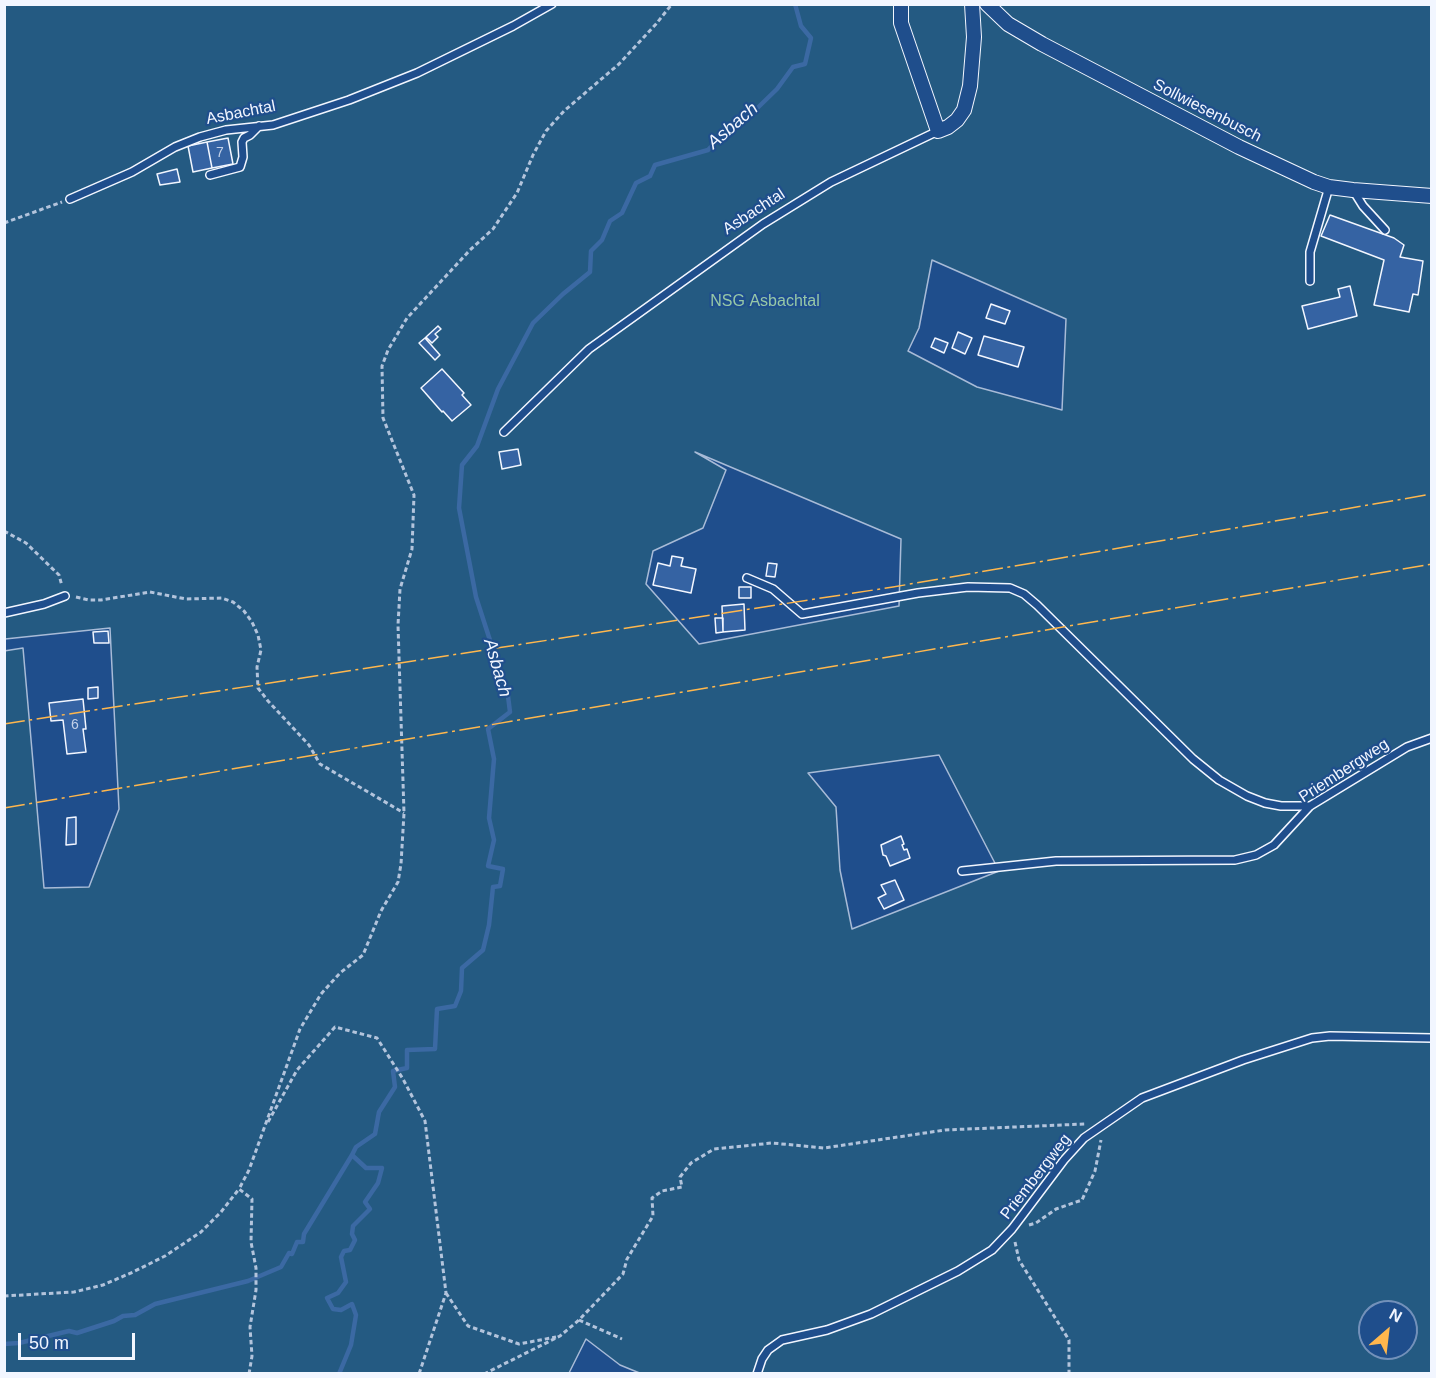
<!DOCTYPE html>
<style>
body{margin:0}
#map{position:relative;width:1436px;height:1378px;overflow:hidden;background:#1f4e8c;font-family:Arial,sans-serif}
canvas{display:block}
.frame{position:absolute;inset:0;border:6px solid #f2f6ff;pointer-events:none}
.north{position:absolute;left:1358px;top:1300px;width:60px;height:60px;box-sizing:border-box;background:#1f4e8c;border:2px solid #7391ba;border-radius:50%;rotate:28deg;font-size:16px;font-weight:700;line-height:24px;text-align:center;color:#f2f6ff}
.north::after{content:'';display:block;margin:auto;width:21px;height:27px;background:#ffb74d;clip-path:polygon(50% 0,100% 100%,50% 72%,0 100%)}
.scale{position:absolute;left:18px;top:1333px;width:117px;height:27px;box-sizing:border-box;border:3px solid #f2f6ff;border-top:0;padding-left:8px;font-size:18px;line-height:21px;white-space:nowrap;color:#f2f6ff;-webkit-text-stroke:4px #1f4e8c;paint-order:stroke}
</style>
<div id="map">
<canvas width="1436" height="1378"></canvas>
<div class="frame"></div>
<div class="north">N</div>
<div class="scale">50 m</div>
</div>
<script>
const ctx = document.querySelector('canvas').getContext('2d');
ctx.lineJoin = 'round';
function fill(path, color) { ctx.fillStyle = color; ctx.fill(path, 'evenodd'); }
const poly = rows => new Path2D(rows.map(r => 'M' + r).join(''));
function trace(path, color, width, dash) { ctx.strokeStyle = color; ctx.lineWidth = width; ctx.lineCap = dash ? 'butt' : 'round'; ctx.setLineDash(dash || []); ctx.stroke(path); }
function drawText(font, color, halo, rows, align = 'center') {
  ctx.font = font + ' Arial,sans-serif'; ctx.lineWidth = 4.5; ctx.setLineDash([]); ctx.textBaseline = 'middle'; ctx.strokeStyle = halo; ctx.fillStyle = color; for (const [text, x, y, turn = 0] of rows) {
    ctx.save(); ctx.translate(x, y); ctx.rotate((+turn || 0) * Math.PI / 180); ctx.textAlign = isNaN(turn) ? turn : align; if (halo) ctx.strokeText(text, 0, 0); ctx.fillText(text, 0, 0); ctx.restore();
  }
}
const green = poly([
 [5,5,1431,5,1431,1373,642,1374,620,1365,586,1339,569,1373,5,1373,4,651,23,648,44,888,89,887,119,809,110,628,5,639,5,5],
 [932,260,1066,319,1062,410,977,387,908,351,919,328,932,260],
 [695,452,901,539,899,606,699,644,646,584,653,551,703,528,726,470,695,452],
 [939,755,999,871,852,929,840,870,836,807,808,773,939,755],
 [1370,1312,1406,1312,1406,1348,1370,1348,1370,1312]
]);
fill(green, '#245a82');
trace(green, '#a8bbd7', 1.5);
trace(poly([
 [4,1344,19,1343,69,1331,77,1333,114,1321,123,1316,135,1315,155,1304,248,1281,281,1267,289,1253,292,1254,297,1242,303,1242,304,1234,352,1155],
 [339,1374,351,1345,356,1315,352,1304,341,1310,333,1309,327,1298,338,1293,346,1282,341,1257,344,1251,350,1250,355,1240,352,1234,353,1226,370,1209,365,1202,378,1183,382,1168,366,1168,352,1155,356,1147,375,1134,379,1112,395,1087,393,1071,407,1068,407,1050,435,1049,437,1009,455,1006,461,991,462,968,483,950,489,925,493,887,500,886,503,869,488,866,494,840,489,818,494,759,488,729,510,712,508,696,476,597,459,508,462,465,477,446,498,389,533,323,563,294,590,272,591,251,602,240,610,221,622,213,636,183,650,176,655,165,708,150,723,134,744,121,777,89,793,67,805,64,811,38,801,26,795,4]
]), '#3b69a3', 4.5);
const building = poly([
 [228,138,233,164,212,168,207,142,228,138],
 [207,142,212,168,193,172,188,146,207,142],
 [177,169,180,182,160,185,157,174,177,169],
 [1330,215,1394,238,1404,245,1400,257,1423,261,1418,295,1413,294,1409,312,1374,305,1384,260,1321,236,1330,215],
 [1350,286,1357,316,1308,329,1302,306,1340,297,1338,289,1350,286],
 [991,304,1010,311,1005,324,986,318,991,304],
 [438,326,441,329,435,334,438,337,432,343,426,337,438,326],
 [958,332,972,338,965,354,952,348,958,332],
 [984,336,1024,347,1018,367,978,355,984,336],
 [425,338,440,355,435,360,419,343,425,338],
 [935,338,948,343,944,353,931,347,935,338],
 [442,369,464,393,462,395,471,405,452,421,443,411,442,412,421,388,442,369],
 [518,449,521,465,502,469,499,452,518,449],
 [672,556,683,558,681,566,696,569,691,593,653,585,658,563,670,566,672,556],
 [768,563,777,564,775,577,766,576,768,563],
 [739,587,751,587,751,598,739,598,739,587],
 [744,604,745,630,723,632,722,606,744,604],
 [715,618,723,618,723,632,716,633,715,618],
 [108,631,109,643,94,643,93,632,108,631],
 [98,687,98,698,88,699,88,688,98,687],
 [83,699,86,729,83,729,86,752,67,754,63,720,51,721,49,703,83,699],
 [76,817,76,844,66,845,67,818,76,817],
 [901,836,904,844,902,845,904,850,907,849,910,858,890,866,886,856,883,855,881,845,901,836],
 [895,880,904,900,884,909,878,898,886,894,881,885,895,880]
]);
fill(building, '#3563a3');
trace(building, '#f2f6ff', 1.5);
const lane = poly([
 [210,175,240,167,243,157,242,142,244,138,250,135,259,126],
 [1353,190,1363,206,1385,230],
 [70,199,132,172,175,147,200,137,226,130,273,125,349,100,417,73,513,26,552,4],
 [1310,281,1310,252,1329,187],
 [504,432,589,349,763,224,831,182,938,131],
 [747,578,773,589,802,614,918,593,968,587,1010,588,1024,594,1037,605,1193,759,1219,780,1247,796,1265,803,1281,806,1310,806],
 [4,613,44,604,65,596],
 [962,871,1056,861,1235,860,1256,855,1274,845,1310,806,1407,747,1432,738],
 [757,1374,762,1359,768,1350,782,1340,827,1330,871,1314,958,1271,992,1250,1012,1229,1064,1160,1084,1138,1142,1098,1243,1060,1312,1038,1330,1036,1432,1038]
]);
const street = poly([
 [901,4,901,23,938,131,948,127,957,120,964,110,970,86,974,37,972,4],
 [987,4,1008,24,1042,44,1239,147,1314,182,1329,187,1353,190,1432,196]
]);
trace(lane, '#f2f6ff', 10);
trace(street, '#f2f6ff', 16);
trace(poly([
 [4,223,62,202],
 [4,531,26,543,59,575,62,586],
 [76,597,89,600,101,600,150,592,186,599,222,598,233,602,244,611,252,622,258,635,261,650,257,667,258,688,268,701,309,745,320,764,404,813],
 [268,1122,297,1070,335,1027,377,1038,403,1079,425,1121,446,1293,419,1374],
 [1029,1225,1036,1223,1056,1209,1082,1200,1095,1171,1101,1140],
 [1015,1242,1019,1260,1069,1340,1069,1374],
 [446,1293,468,1326,519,1344,556,1337],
 [4,1296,74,1292,103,1285,133,1272,165,1256,201,1232,221,1212,239,1189],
 [579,1320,622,1339],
 [249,1374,252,1356,250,1327,256,1290,256,1268,251,1242,252,1199,239,1189,249,1170,300,1029,321,994,340,973,363,955,381,911,398,882,401,864,404,813,398,625,400,589,412,549,414,495,383,418,382,366,388,350,407,318,470,250,493,229,517,193,533,155,546,131,564,111,619,64,656,24,672,4],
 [484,1374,560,1336,579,1320,623,1274,627,1259,653,1216,652,1198,662,1191,682,1187,680,1177,691,1163,714,1149,772,1143,824,1148,945,1130,1085,1124]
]), '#b3c4dc', 3, [4.5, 3]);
trace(lane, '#1f4e8c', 7);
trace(street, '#1f4e8c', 14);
trace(poly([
 [4,724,893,587,1432,494],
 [4,808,1432,564]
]), '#ffb74d', 1.5, [21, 4.5, 3, 4.5]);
drawText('14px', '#c3d1e8', null, [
 ["7",220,153],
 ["6",75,725]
]);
drawText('16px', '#f2f6ff', '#1f4e8c', [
 ["Sollwiesenbusch",1207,111,27],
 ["Asbachtal",241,113,-11],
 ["Asbachtal",754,212,-33],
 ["Priembergweg",1344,771,-33],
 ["Priembergweg",1036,1177,-52]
]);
drawText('16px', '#97c8a6', '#1f4e8c', [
 ["NSG Asbachtal",765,302]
]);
drawText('italic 18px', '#f2f6ff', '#1f4e8c', [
 ["Asbach",733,126,-41],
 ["Asbach",497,668,74]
]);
</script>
